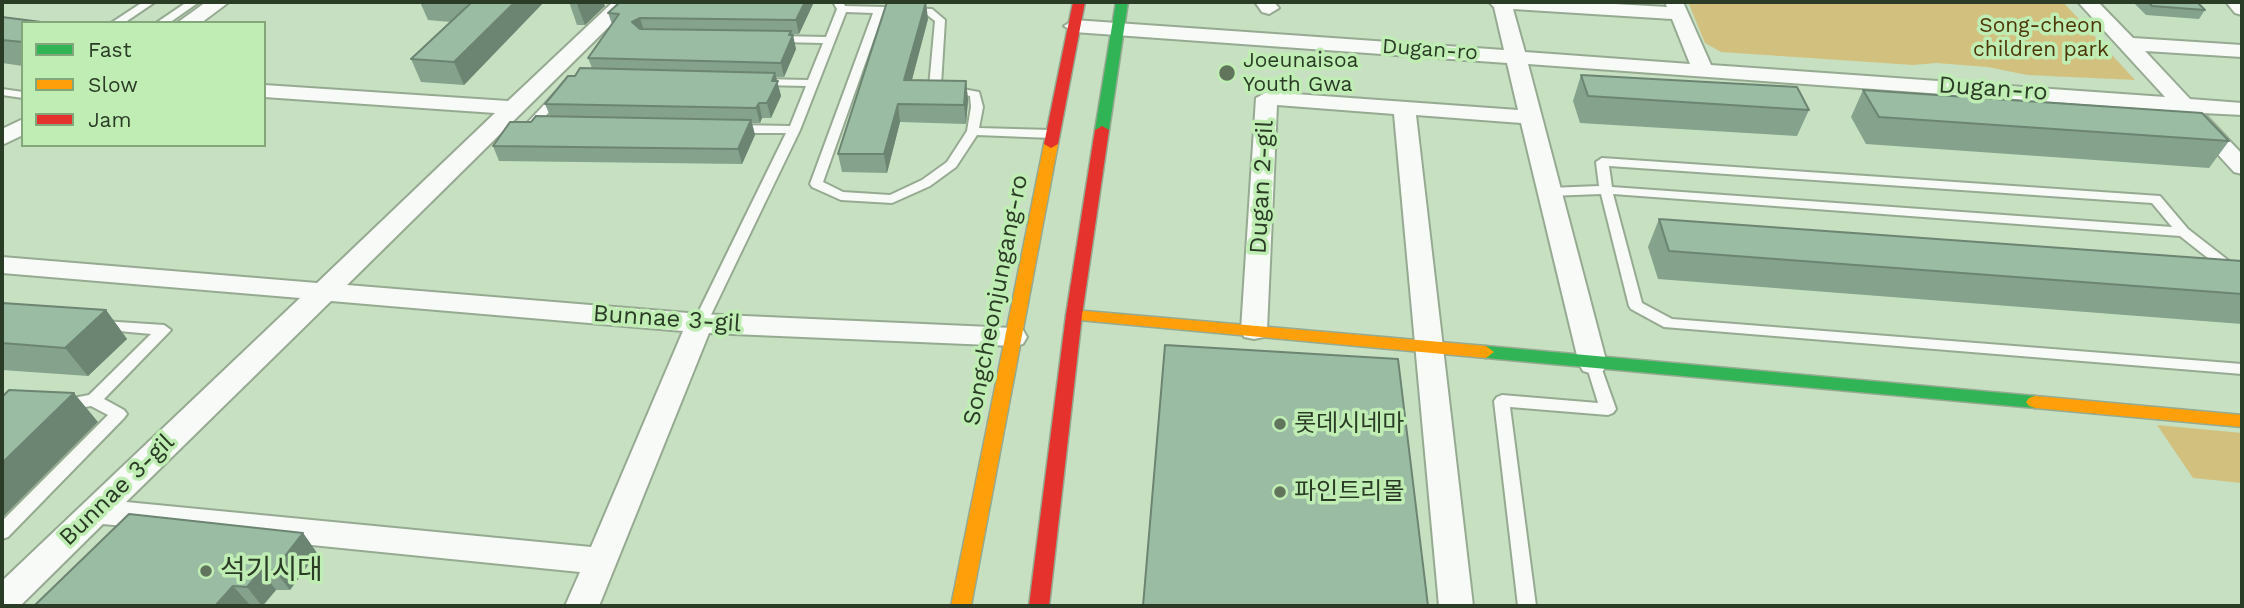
<!DOCTYPE html>
<meta charset="utf-8">
<style>
body{margin:0}
#map{position:relative;width:2244px;height:608px;overflow:hidden;background:#c7e0c1;font-family:"Work Sans",sans-serif}
canvas{display:block}
.frame{position:absolute;inset:0;border:4px solid #2a3c25;pointer-events:none}
.legend{position:absolute;left:21px;top:21px;width:245px;height:126px;box-sizing:border-box;background:#bfedb4;border:2px solid #83a67b;margin:0;padding:9px 12px;list-style:none;font-size:21px;color:#2a3c25}
.legend li{display:flex;align-items:center;gap:14px;height:35px}
.legend b{width:35px;border:2px solid #83a67b}
</style>
<div id="map">
<canvas width="2244" height="608"></canvas>
<div class="frame"></div>
<ul class="legend">
<li><b style="height:9px;background:#30b455"></b>Fast</li>
<li><b style="height:9px;background:#ff9f0a"></b>Slow</li>
<li><b style="height:9px;background:#e5322d"></b>Jam</li>
</ul>
</div>
<script>
const ctx = document.querySelector('canvas').getContext('2d');
ctx.lineJoin = 'round';
function fill(path, color) { ctx.fillStyle = color; ctx.fill(path, 'evenodd'); }
const poly = rows => new Path2D(rows.map(r => 'M' + r).join(''));
function trace(path, color, width, dash) { ctx.strokeStyle = color; ctx.lineWidth = width; ctx.lineCap = dash ? 'butt' : 'round'; ctx.setLineDash(dash || []); ctx.stroke(path); }
function drawText(font, color, halo, rows, align = 'center') {
  ctx.font = font + ' "Work Sans","Noto Sans KR",sans-serif'; ctx.lineWidth = 7; ctx.setLineDash([]); ctx.textBaseline = 'middle'; ctx.strokeStyle = halo; ctx.fillStyle = color; for (const [text, x, y, turn = 0] of rows) {
    ctx.save(); ctx.translate(x, y); ctx.rotate((+turn || 0) * Math.PI / 180); ctx.textAlign = isNaN(turn) ? turn : align; if (halo) ctx.strokeText(text, 0, 0); ctx.fillText(text, 0, 0); ctx.restore();
  }
}
fill(poly([
 [1688,2,2063,2,2135,80,2027,75,1988,67,1936,63,1913,65,1721,52,1705,43],
 [2157,425,2242,433,2242,483,2193,478]
]), '#d2c17e');
const lane = poly([
 [143,2,155,2,124,23,111,23,143,2],
 [187,2,199,2,169,23,156,23,187,2],
 [833,2,843,2,845,6,885,7,890,10,883,13,823,182,843,192,890,195,922,180,947,162,967,131,971,107,970,96,935,90,929,87,935,21,926,14,906,13,905,11,910,8,932,9,945,20,941,85,979,92,983,107,979,128,1051,130,1057,134,1051,138,977,135,956,167,930,186,892,203,841,200,812,187,810,184,873,13,846,12,800,130,707,323,700,328,695,326,693,323,786,133,736,133,730,129,736,125,790,126,806,86,761,85,755,82,761,79,808,80,823,43,778,42,773,39,778,36,826,37,837,9,833,2],
 [2,89,23,92,23,98,2,95,2,89],
 [560,91,566,94,564,96,536,126,528,126,528,122,556,92,560,91],
 [1602,158,2160,196,2188,229,2242,271,2242,282,2237,281,2180,236,1613,194,1642,303,1672,319,2242,364,2242,374,1664,327,1631,309,1629,306,1601,194,1549,196,1543,192,1549,188,1599,186,1596,162,1602,158],
 [1609,166,2152,203,2172,227,1612,187,1609,166],
 [102,321,164,325,171,330,104,399,124,410,127,414,124,418,8,537,2,539,2,521,108,415,91,406,62,411,57,409,54,405,57,401,89,395,151,334,97,329,95,326,102,321],
 [1593,359,1598,360,1600,364,1616,409,1613,413,1608,415,1510,407,1536,606,1518,606,1494,401,1497,397,1502,395,1598,403,1586,364,1588,360,1593,359]
]);
const street = poly([
 [206,2,229,2,201,23,177,23,206,2],
 [613,2,634,2,347,285,700,314,1013,328,1023,330,1027,337,1023,344,1013,346,709,333,599,606,565,606,580,572,103,524,20,606,2,606,2,581,300,298,2,273,2,257,317,283,495,113,264,97,264,85,508,101,613,2],
 [331,301,683,331,591,547,126,502,331,301],
 [1255,2,1274,2,1279,8,1269,14,1262,12,1255,2],
 [1489,2,1580,2,1667,7,1665,2,1683,2,1711,65,2165,97,2078,2,2098,2,2133,38,2242,45,2242,57,2145,51,2190,99,2242,103,2242,115,2203,113,2242,154,2242,174,2234,172,2178,111,1528,64,1607,364,1603,371,1593,374,1583,371,1579,364,1521,123,1416,115,1473,606,1439,606,1394,114,1277,105,1267,330,1264,337,1254,339,1244,337,1241,330,1256,98,1267,92,1518,110,1507,63,1074,32,1064,26,1074,20,1504,50,1494,7,1489,2],
 [1513,9,1672,19,1690,64,1525,52,1513,9],
 [2226,2,2242,2,2242,15,2235,13,2226,2],
 [23,119,23,135,2,145,2,129,23,119]
]);
const fast = poly([
 [1116,2,1128,2,1109,130,1102,134,1095,130,1116,2],
 [1486,346,2035,396,2041,398,2044,402,2041,406,2035,408,1486,358,1478,352,1486,346]
]);
const slow = poly([
 [1051,140,1058,144,971,606,951,606,1044,144,1051,140],
 [1074,310,1486,346,1494,352,1486,358,1068,319,1066,315,1074,310],
 [2035,396,2242,415,2242,427,2035,408,2029,406,2026,402,2029,398,2035,396]
]);
const jam = poly([
 [1073,2,1085,2,1058,144,1051,148,1044,144,1073,2],
 [1102,126,1109,130,1082,315,1049,606,1029,606,1066,315,1095,130,1102,126]
]);
trace(lane, '#96aa92', 4);
trace(street, '#96aa92', 4);
trace(fast, '#96aa92', 3);
trace(slow, '#96aa92', 3);
trace(jam, '#96aa92', 3);
fill(lane, '#f7faf6');
fill(street, '#f7faf6');
fill(fast, '#30b455');
fill(slow, '#ff9f0a');
fill(jam, '#e5322d');
fill(poly([
 [420,2,544,2,464,85,421,82,411,59,451,22,428,20],
 [569,2,603,2,605,6,585,25,577,25],
 [814,2,799,34,791,34,796,49,784,77,776,77,781,96,771,118,762,118,760,123,752,123,755,135,742,164,499,161,493,146,531,122,550,116,545,104,575,76,592,68,588,58,612,24,608,13],
 [2133,2,2197,2,2205,10,2199,19,2146,15],
 [2,17,23,23,23,66,2,63],
 [928,19,912,80,966,81,968,100,966,124,900,122,887,173,842,172,838,154],
 [1581,75,1809,110,1797,136,1580,123,1573,101],
 [1863,90,2229,141,2209,168,1866,144,1851,117],
 [1659,219,2242,261,2242,324,1658,279,1648,247],
 [2,303,106,310,127,339,88,376,2,370],
 [303,533,317,553,290,590,276,590,263,606,250,605,248,606,34,606]
]), '#84a28c');
fill(poly([
 [515,2,544,2,464,85,454,62],
 [579,2,603,2,605,6,585,25,577,4],
 [805,2,814,2,799,34,796,20],
 [926,2,928,19,907,98,904,80],
 [640,18,644,31,632,22],
 [791,31,792,38,793,35,796,49,784,77,781,63],
 [775,73,781,96,771,118,767,103,772,81],
 [966,81,968,100,966,124,964,105],
 [759,103,762,118,760,123,756,108],
 [898,104,900,122,887,173,884,154],
 [751,120,755,135,742,164,738,149],
 [106,310,127,339,88,376,65,348],
 [74,393,98,422,2,518,2,463],
 [303,533,317,553,290,590,274,570],
 [261,571,276,590,262,606,247,587],
 [233,586,250,605,248,606,215,606]
]), '#6c8472');
const building = poly([
 [466,2,515,2,454,62,411,59,472,2,466,2],
 [620,2,805,2,796,20,640,18,632,22,640,29,791,31,789,35,793,35,781,63,588,58,619,14,608,13,620,2],
 [887,2,926,2,904,80,966,81,964,105,898,104,884,154,838,154,887,2],
 [2148,2,2197,2,2205,10,2152,6,2148,2],
 [2,17,49,23,23,23,23,42,2,40,2,17],
 [580,68,775,73,772,81,778,81,767,103,759,103,756,108,545,104,568,76,575,76,580,68],
 [1581,75,1797,87,1809,110,1588,96,1581,75],
 [1863,90,2202,113,2229,141,1879,117,1863,90],
 [536,116,751,120,738,149,493,146,510,122,531,122,536,116],
 [1659,219,2242,261,2242,294,1669,251,1659,219],
 [2,303,106,310,65,348,2,343,2,303],
 [1165,345,1398,359,1428,606,1143,606,1165,345],
 [9,390,74,393,2,463,2,397,9,390],
 [129,514,303,533,274,570,261,571,247,587,233,586,215,606,34,606,129,514]
]);
fill(building, '#9abca3');
trace(building, '#6c8472', 2);
for (const [x, y, r, color] of [
 [1227,73,9,"#61755c"],
 [1280,424,7,"#61755c"],
 [1280,492,7,"#61755c"],
 [206,571,7,"#61755c"]
]) { const dot = new Path2D(); dot.arc(x, y, r, 0, 2 * Math.PI); ctx.fillStyle = color; ctx.fill(dot); trace(dot, '#bfedb4', 2.5); }
drawText('21px', '#4d3607', '#bfedb4', [
 ["Song-cheon",2041,26],
 ["children park",2041,50]
]);
drawText('21px', '#2a3c25', '#bfedb4', [
 ["Dugan-ro",1430,50,4]
]);
drawText('21px', '#2a3c25', '#bfedb4', [
 ["Joeunaisoa",1243,61],
 ["Youth Gwa",1243,85]
], 'left');
drawText('24px', '#2a3c25', '#bfedb4', [
 ["Dugan-ro",1993,89,4],
 ["Dugan 2-gil",1262,187,-87],
 ["Songcheonjungang-ro",996,300,-79],
 ["Bunnae 3-gil",667,319,4],
 ["Bunnae 3-gil",117,490,-44]
]);
drawText('24px', '#2a3c25', '#bfedb4', [
 ["롯데시네마",1294,424],
 ["파인트리몰",1294,492]
], 'left');
drawText('28px', '#2a3c25', '#bfedb4', [
 ["석기시대",220,571]
], 'left');
</script>
